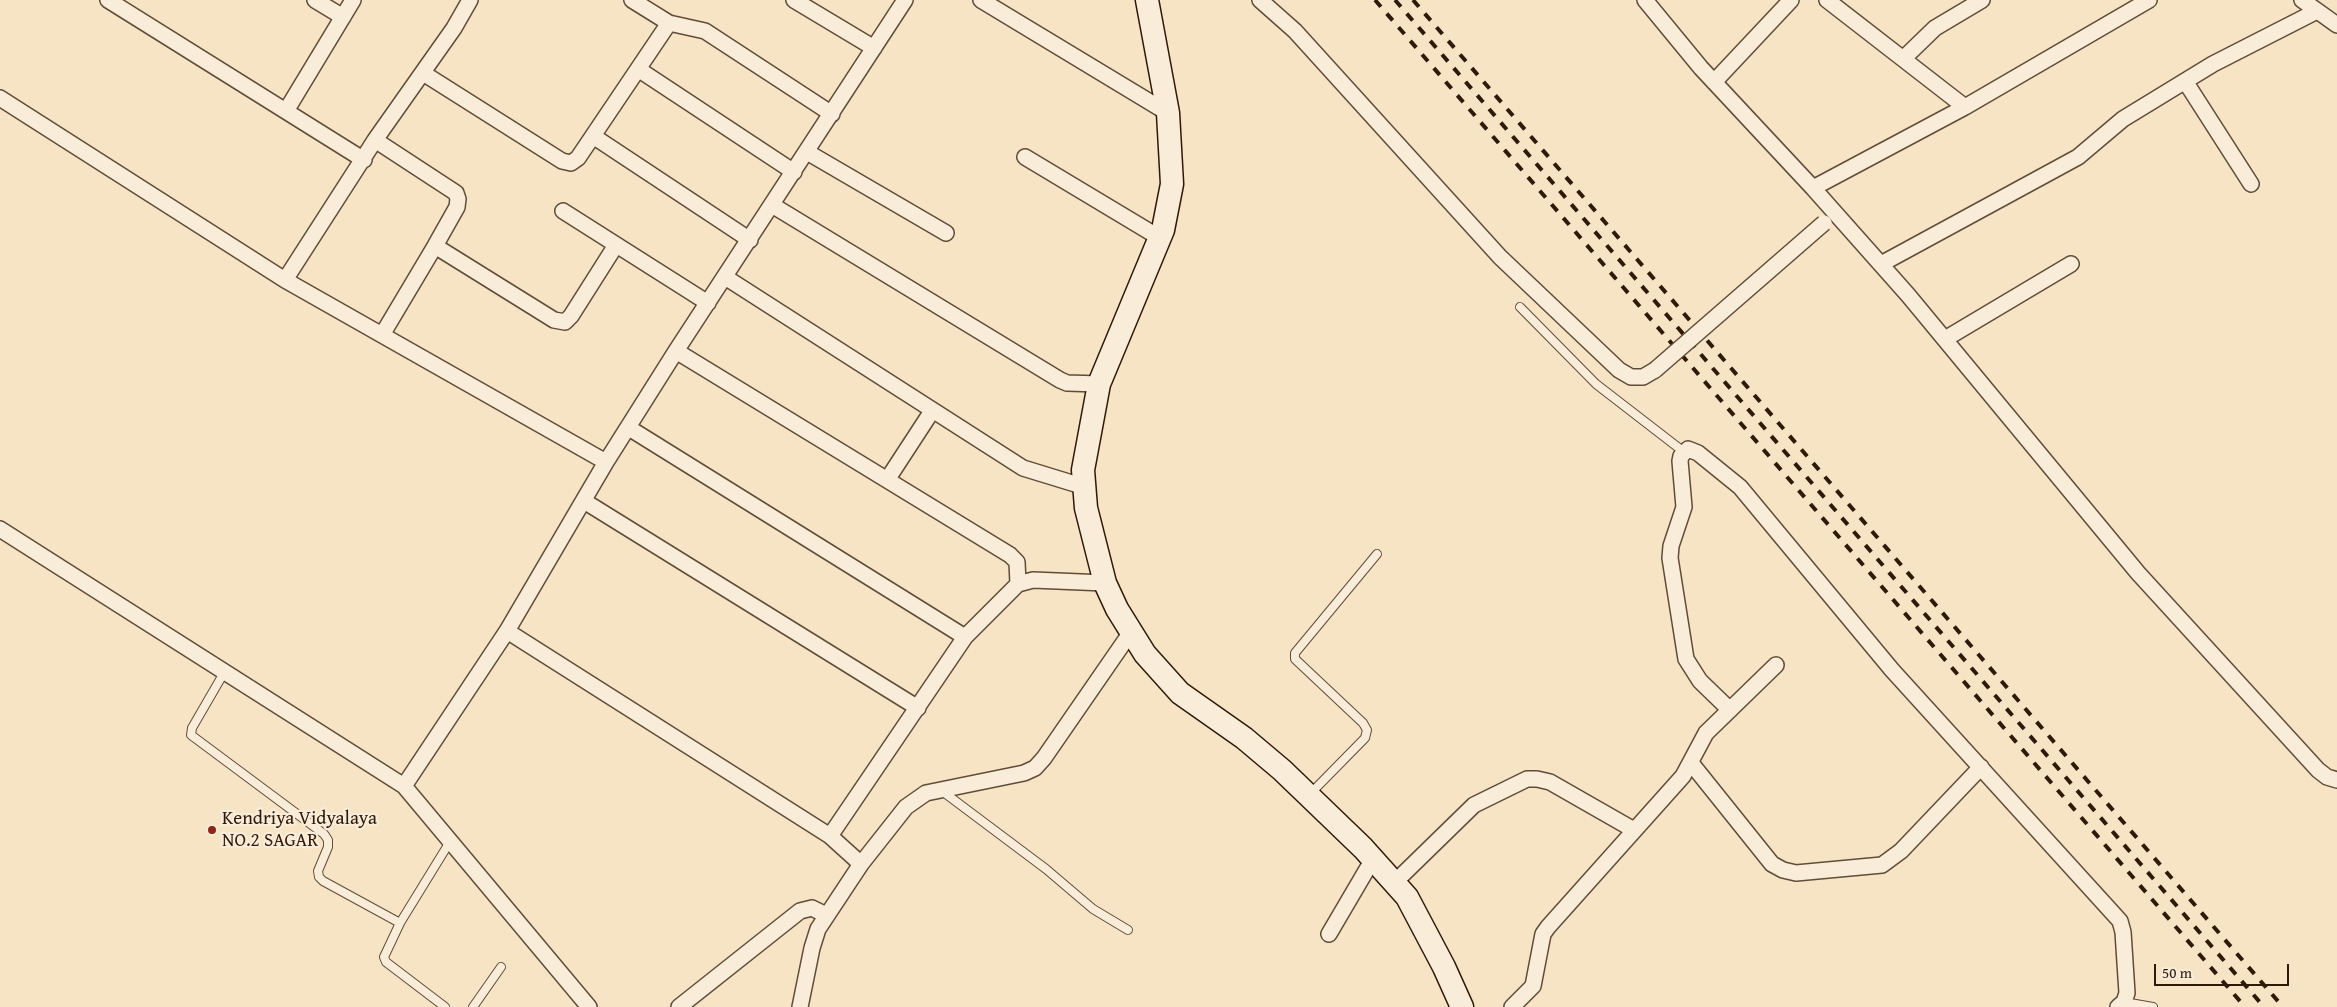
<!DOCTYPE html>
<style>
body{margin:0}
#map{position:relative;width:2337px;height:1007px;overflow:hidden;background:#f6e4c4;font-family:"Gentium Book Plus",serif}
canvas{display:block}
.scale{position:absolute;left:2154px;top:964px;width:135px;height:22px;box-sizing:border-box;border:2px solid #2f1a0a;border-top:0;padding-left:6px;font-size:15px;line-height:18px;white-space:nowrap;color:#2f1a0a;-webkit-text-stroke:4px #f9edd9;paint-order:stroke}
</style>
<div id="map">
<canvas width="2337" height="1007"></canvas>
<div class="scale">50 m</div>
</div>
<script>
const ctx = document.querySelector('canvas').getContext('2d');
ctx.lineJoin = 'round';
const poly = rows => new Path2D(rows.map(r => 'M' + r).join(''));
function trace(path, color, width, dash) { ctx.strokeStyle = color; ctx.lineWidth = width; ctx.lineCap = dash ? 'butt' : 'round'; ctx.setLineDash(dash || []); ctx.stroke(path); }
function drawText(font, color, halo, rows, align = 'center') {
  ctx.font = font + ' "Gentium Book Plus",serif'; ctx.lineWidth = 4.5; ctx.setLineDash([]); ctx.textBaseline = 'middle'; ctx.strokeStyle = halo; ctx.fillStyle = color; for (const [text, x, y, turn = 0] of rows) {
    ctx.save(); ctx.translate(x, y); ctx.rotate((+turn || 0) * Math.PI / 180); ctx.textAlign = isNaN(turn) ? turn : align; if (halo) ctx.strokeText(text, 0, 0); ctx.fillText(text, 0, 0); ctx.restore();
  }
}
const lane = poly([
 [1520,307,1596,384,1684,452],
 [225,671,192,728,191,735,324,834,328,840,328,847,318,871,319,877,323,881,400,923],
 [942,791,1046,869,1093,909,1128,930],
 [1310,794,1365,738,1367,730,1363,723,1295,659,1295,653,1377,554],
 [2124,1002,2153,1007],
 [445,1007,386,962,384,957,400,923,451,840],
 [473,1007,501,967]
]);
const street = poly([
 [108,0,364,160],
 [315,0,343,17],
 [632,0,669,23,705,31,832,114],
 [794,0,874,48],
 [981,0,1168,113],
 [1260,0,1295,31,1500,257,1619,370,1631,377,1643,377,1655,370],
 [1645,0,1701,68,1813,188,1908,295,2138,573,2318,770,2327,777,2337,780],
 [1827,0,1965,107],
 [2302,0,2337,25],
 [1903,59,1935,28,1982,0],
 [638,69,794,172],
 [423,73,562,161,571,163,578,158,669,23],
 [2185,81,2251,184],
 [1714,82,1791,0],
 [0,98,285,280,606,462],
 [286,111,353,0],
 [593,136,750,240],
 [375,140,456,193,458,199,457,207,435,246,382,335],
 [807,152,946,233],
 [1025,157,1160,238],
 [1813,188,1965,107,2149,0],
 [772,205,1060,380,1067,383,1099,384],
 [563,211,708,303],
 [435,246,554,320,565,322,571,316,616,245],
 [1881,264,2078,157,2123,119,2213,64,2317,11],
 [725,277,1023,468,1085,487],
 [285,280,375,140,454,28,470,0],
 [1945,339,2071,264],
 [676,351,1010,555,1017,562,1018,584],
 [629,428,965,637],
 [887,480,932,411],
 [584,501,918,708],
 [0,529,404,786,589,1007],
 [507,631,830,836,861,864],
 [1730,710,1700,681,1686,659,1670,558,1671,546,1684,507,1680,461,1681,456,1688,449,1698,453,1740,487,1892,670,2120,921,2123,932,2127,993,2124,1002,2118,1007],
 [1691,763,1772,864,1783,870,1796,873,1882,865,1901,851,1981,767],
 [404,786,507,631,606,462,676,351,905,0],
 [830,836,965,637,1018,584,1033,580,1105,583],
 [1394,883,1474,805,1527,779,1537,779,1550,782,1634,830],
 [1329,934,1373,859],
 [679,1007,800,911,812,908,826,915],
 [800,1007,812,948,818,929,861,864,906,807,926,793,1024,773,1035,768,1044,758,1131,632],
 [1512,1007,1533,986,1543,934,1548,927,1683,776,1706,733,1776,665]
]);
const secondary = poly([
 [1147,0,1168,113,1172,184,1163,230,1099,384,1083,470,1086,508,1105,583,1117,609,1145,654,1180,693,1244,738,1282,770,1363,848,1407,897,1444,967,1462,1007]
]);
trace(lane, '#614c38', 10);
trace(street, '#614c38', 18);
trace(secondary, '#2f1a0a', 25);
trace(lane, '#f9edd9', 8);
trace(street, '#f9edd9', 15);
trace(secondary, '#f9edd9', 22);
trace(poly([
 [1375,0,2245,1007],
 [1395,0,2264,1007],
 [1413,0,2283,1007]
]), '#2f1a0a', 4, [9, 9]);
const streetBridge = poly([
 [1655,370,1824,223]
]);
trace(streetBridge, '#614c38', 18, []);
trace(streetBridge, '#f9edd9', 15);
for (const [x, y, r, color] of [
 [212,830,5,"#8f2418"]
]) { const dot = new Path2D(); dot.arc(x, y, r, 0, 2 * Math.PI); ctx.fillStyle = color; ctx.fill(dot); trace(dot, '#f9edd9', 2); }
drawText('19px', '#2f1a0a', '#f9edd9', [
 ["Kendriya Vidyalaya",222,819],
 ["NO.2 SAGAR",222,841]
], 'left');
</script>
